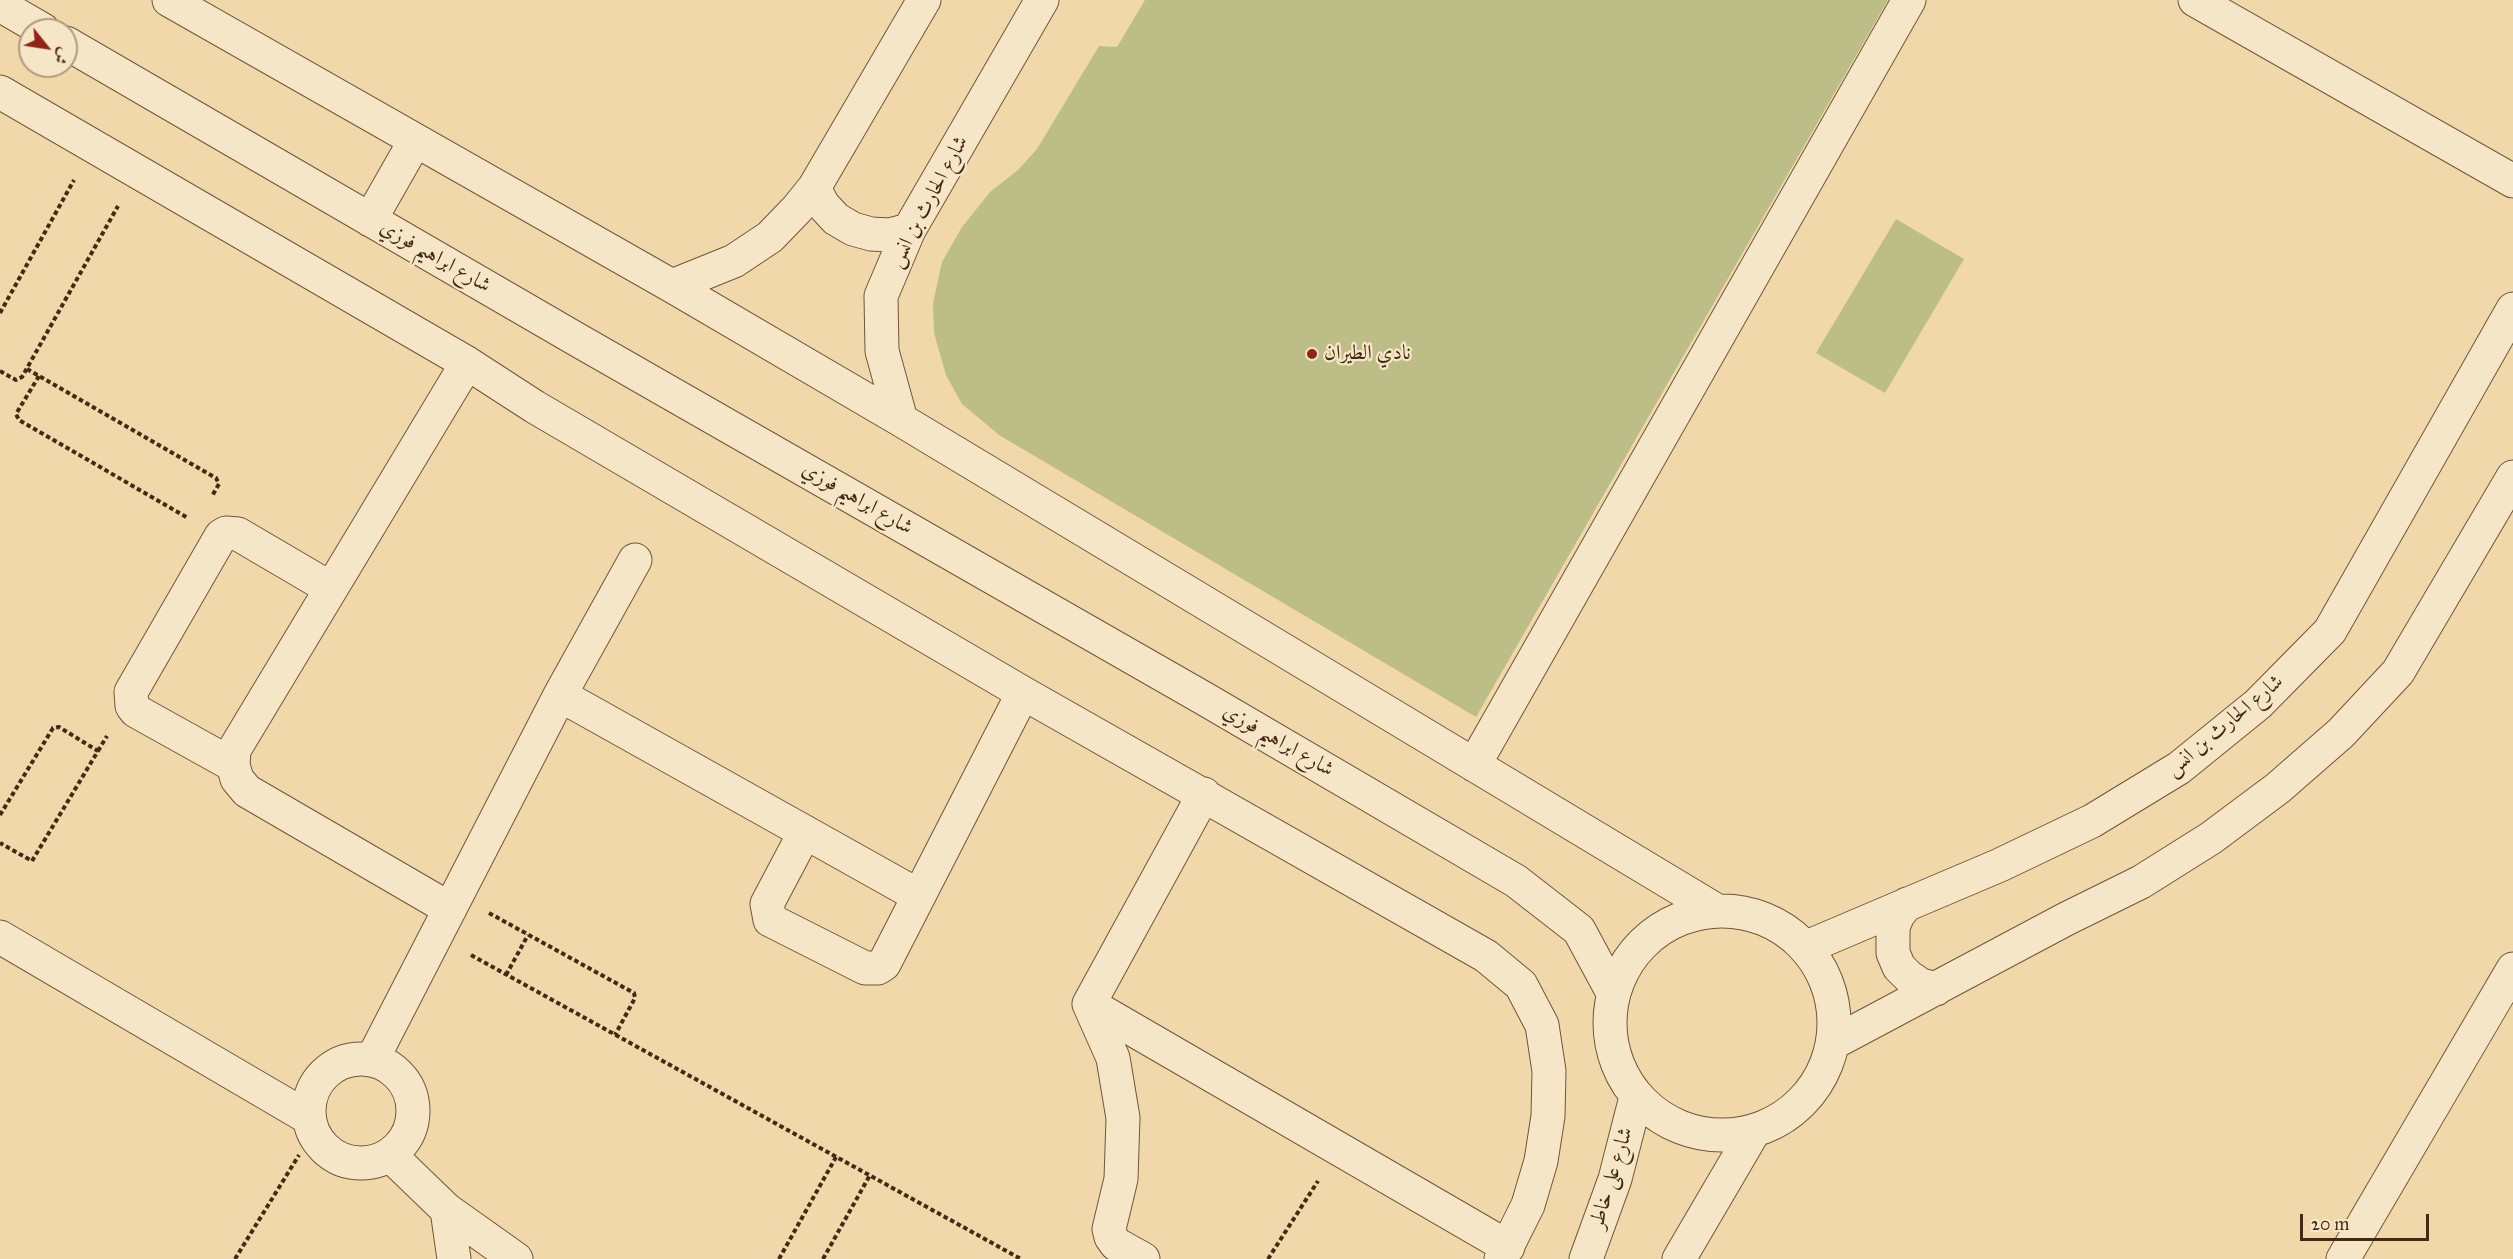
<!DOCTYPE html>
<meta charset="utf-8">
<style>
body{margin:0}
#map{position:relative;width:2513px;height:1259px;overflow:hidden;background:#f1d8ab;font-family:"IM FELL Great Primer",Amiri,serif}
canvas{display:block}
.north{position:absolute;left:18px;top:18px;width:60px;height:60px;box-sizing:border-box;background:#f6e6c8;border:2px solid #b09a80;border-radius:50%;rotate:120deg;font-size:16px;font-weight:700;line-height:24px;text-align:center;color:#462913}
.north::after{content:'';display:block;margin:auto;width:21px;height:27px;background:#8f2418;clip-path:polygon(50% 0,100% 100%,50% 72%,0 100%)}
.scale{position:absolute;left:2300px;top:1214px;width:129px;height:27px;box-sizing:border-box;border:3px solid #462913;border-top:0;padding-left:8px;font-size:18px;line-height:21px;white-space:nowrap;color:#462913;-webkit-text-stroke:4px #f6e6c8;paint-order:stroke}
</style>
<div id="map">
<canvas width="2513" height="1259"></canvas>
<div class="north">ش</div>
<div class="scale">20 m</div>
</div>
<script>
const ctx = document.querySelector('canvas').getContext('2d');
ctx.lineJoin = 'round';
function fill(path, color) { ctx.fillStyle = color; ctx.fill(path, 'evenodd'); }
const poly = rows => new Path2D(rows.map(r => 'M' + r).join(''));
function trace(path, color, width, dash) { ctx.strokeStyle = color; ctx.lineWidth = width; ctx.lineCap = dash ? 'butt' : 'round'; ctx.setLineDash(dash || []); ctx.stroke(path); }
function drawText(font, color, halo, rows, align = 'center') {
  ctx.font = font + ' "IM FELL Great Primer",Amiri,serif'; ctx.lineWidth = 4.5; ctx.setLineDash([]); ctx.textBaseline = 'middle'; ctx.strokeStyle = halo; ctx.fillStyle = color; for (const [text, x, y, turn = 0] of rows) {
    ctx.save(); ctx.translate(x, y); ctx.rotate((+turn || 0) * Math.PI / 180); ctx.textAlign = isNaN(turn) ? turn : align; if (halo) ctx.strokeText(text, 0, 0); ctx.fillText(text, 0, 0); ctx.restore();
  }
}
fill(poly([
 [1145,0,1888,0,1476,717,999,435,962,404,946,375,934,333,933,303,942,262,962,227,990,192,1018,170,1037,149,1099,46,1117,47],
 [1896,219,1964,259,1885,393,1816,353]
]), '#bdbe87');
const minor = poly([
 [169,0,672,286,901,420,1714,909],
 [2195,0,2513,181],
 [0,5,43,30],
 [66,43,576,339,1205,699,1516,881,1579,930,1613,993],
 [0,92,467,363,535,407,1023,693,1486,956,1521,985,1542,1025,1549,1071,1548,1116,1541,1161,1528,1205,1501,1259],
 [814,188,823,205,836,219,853,229,871,234,890,235,909,230],
 [370,220,415,141],
 [672,286,734,261,770,237,797,209,814,188,924,0],
 [901,420,882,351,881,296,909,230,1042,0],
 [560,695,919,896],
 [233,765,136,711,132,706,131,692,221,536,226,533,238,534,330,588],
 [1474,765,1909,0],
 [805,832,767,904,770,920,865,968,878,968,884,964,1023,693],
 [1907,904,1898,915,1893,927,1893,953,1899,967,1909,977,1921,985,1936,989],
 [450,909,247,791,237,779,233,765,234,750,467,363],
 '1610 1023a112 112 0 1 1 224 0a112 112 0 1 1-224 0Z',
 [0,937,309,1118],
 [1807,947,2000,865,2092,821,2179,768,2258,704,2330,631,2513,309],
 [1089,1004,1508,1247],
 [1833,1043,2066,919,2141,882,2211,838,2278,788,2341,733,2398,672,2513,477],
 '309 1111a52 52 0 1 1 104 0a52 52 0 1 1-104 0Z',
 [372,1060,560,695,635,560],
 [390,1155,447,1210,516,1259],
 [447,1210,454,1259],
 [1143,1259,1116,1244,1111,1237,1109,1229,1121,1179,1123,1118,1113,1058,1089,1004,1204,794],
 [1586,1259,1615,1179,1636,1097],
 [1679,1259,1754,1131],
 [2343,1259,2513,969]
]);
trace(minor, '#715539', 35);
trace(poly([
 [0,313,74,180],
 [27,369,216,478,219,484,212,496],
 [0,371,16,380,22,377,118,206],
 [39,376,16,414,19,420,188,518],
 [98,751,107,736],
 [0,815,53,728,59,727,98,751,32,861,0,843],
 [489,913,634,993,635,998,615,1035],
 [471,955,1021,1259],
 [506,975,528,935],
 [235,1259,299,1155],
 [779,1259,836,1157],
 [823,1259,870,1175],
 [1268,1259,1318,1181]
]), '#462913', 4, [4.5, 3]);
trace(minor, '#f6e6c8', 33);
for (const [x, y, r, color] of [
 [1312,354,6,"#8f2418"]
]) { const dot = new Path2D(); dot.arc(x, y, r, 0, 2 * Math.PI); ctx.fillStyle = color; ctx.fill(dot); trace(dot, '#f6e6c8', 2); }
drawText('21px', '#462913', '#f6e6c8', [
 ["شارع الحارث بن انس",929,202,-62],
 ["شارع ابراهيم فوزي",435,257,30],
 ["شارع ابراهيم فوزي",857,499,30],
 ["شارع الحارث بن انس",2225,726,-40],
 ["شارع ابراهيم فوزي",1278,741,30],
 ["شارع على خاطر",1612,1178,-73]
]);
drawText('21px', '#462913', '#f6e6c8', [
 ["نادي الطيران",1324,354]
], 'left');
</script>
